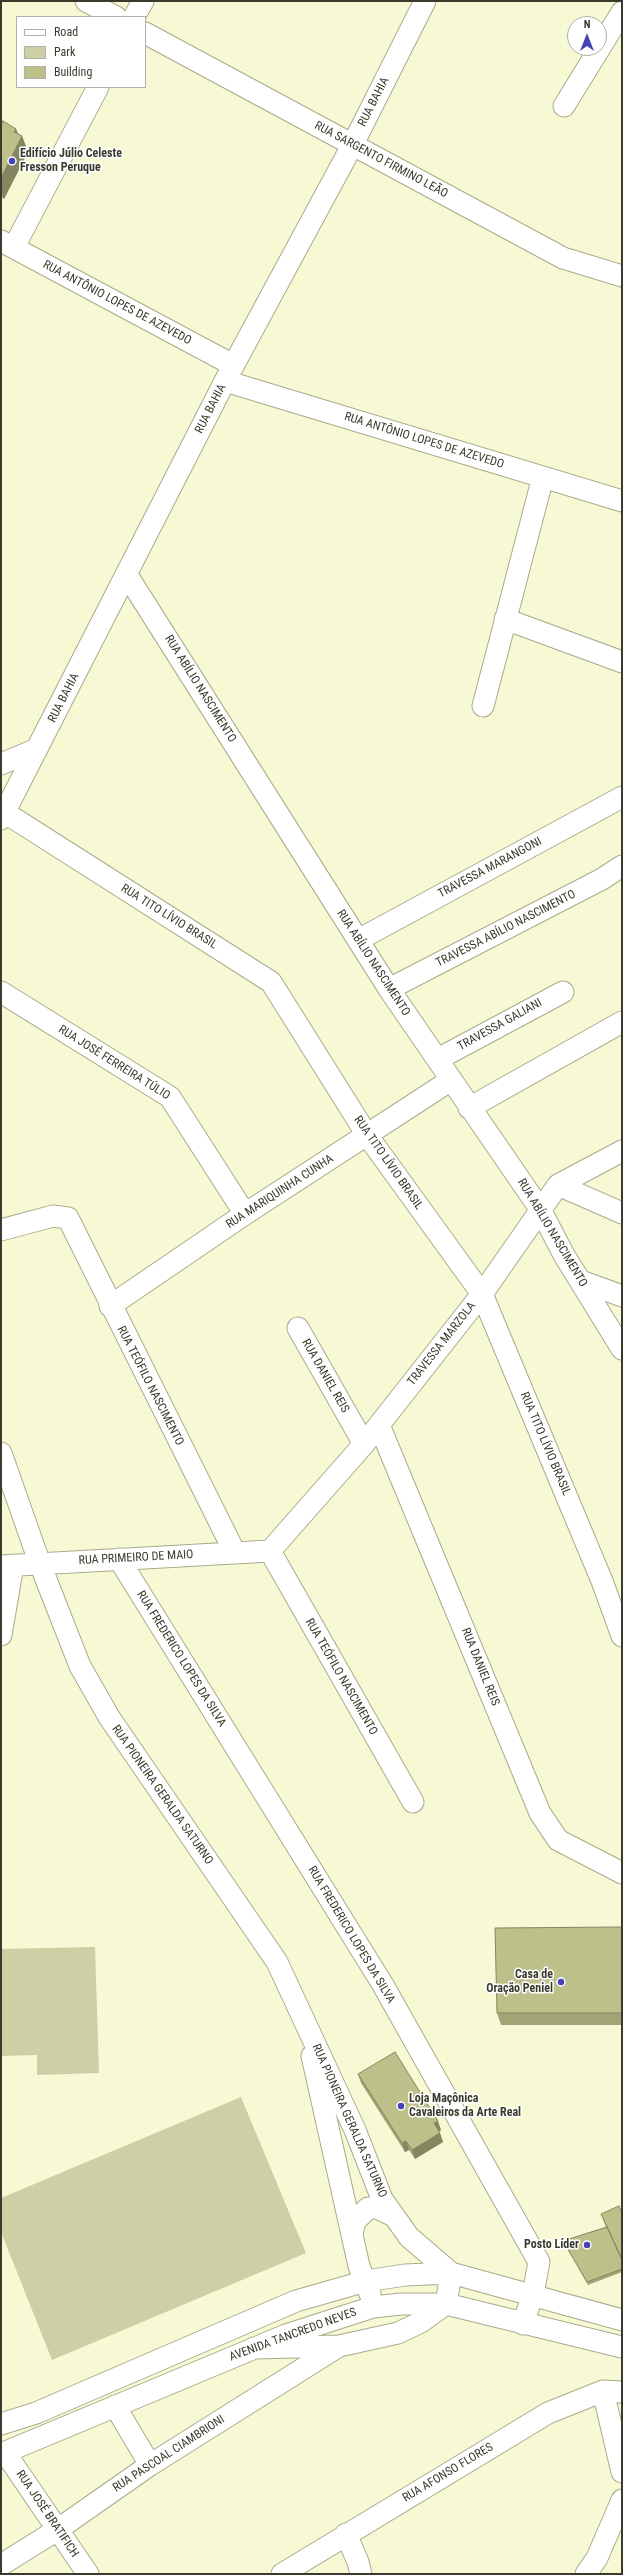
<!DOCTYPE html>
<meta charset="utf-8">
<style>
body{margin:0}
#map{position:relative;width:623px;height:2575px;overflow:hidden;background:#f7f9d5;font-family:"Roboto Condensed",sans-serif}
canvas{display:block}
.frame{position:absolute;inset:0;border:2px solid #3a3b2d;pointer-events:none}
.legend{position:absolute;left:16px;top:16px;width:130px;height:72px;box-sizing:border-box;background:#fff;border:1px solid #b0b1ab;margin:0;padding:5px 7px;list-style:none;font-size:12px;color:#3a3b2d}
.legend li{display:flex;align-items:center;gap:8px;height:20px}
.legend b{width:20px;border:1px solid #b0b1ab}
.north{position:absolute;left:567px;top:16px;width:40px;height:40px;box-sizing:border-box;background:#fff;border:1px solid #b0b1ab;border-radius:50%;rotate:0deg;font-size:11px;font-weight:700;line-height:16px;text-align:center;color:#3a3b2d}
.north::after{content:'';display:block;margin:auto;width:14px;height:18px;background:#4643b9;clip-path:polygon(50% 0,100% 100%,50% 72%,0 100%)}
</style>
<div id="map">
<canvas width="623" height="2575"></canvas>
<div class="frame"></div>
<ul class="legend">
<li><b style="height:5px;background:#fff"></b>Road</li>
<li><b style="height:11px;background:#cdcfa5"></b>Park</li>
<li><b style="height:11px;background:#bdc089"></b>Building</li>
</ul>
<div class="north">N</div>
</div>
<script>
const ctx = document.querySelector('canvas').getContext('2d');
ctx.lineJoin = 'round';
function fill(path, color) { ctx.fillStyle = color; ctx.fill(path, 'evenodd'); }
const poly = rows => new Path2D(rows.map(r => 'M' + r).join(''));
function trace(path, color, width, dash) { ctx.strokeStyle = color; ctx.lineWidth = width; ctx.lineCap = dash ? 'butt' : 'round'; ctx.setLineDash(dash || []); ctx.stroke(path); }
function drawText(font, color, halo, rows, align = 'center') {
  ctx.font = font + ' "Roboto Condensed",sans-serif'; ctx.lineWidth = 3; ctx.setLineDash([]); ctx.textBaseline = 'middle'; ctx.strokeStyle = halo; ctx.fillStyle = color; for (const [text, x, y, turn = 0] of rows) {
    ctx.save(); ctx.translate(x, y); ctx.rotate((+turn || 0) * Math.PI / 180); ctx.textAlign = isNaN(turn) ? turn : align; if (halo) ctx.strokeText(text, 0, 0); ctx.fillText(text, 0, 0); ctx.restore();
  }
}
fill(poly([
 [95,1947,99,2073,37,2075,37,2055,1,2056,1,1949],
 [241,2097,306,2253,52,2360,1,2232,1,2198]
]), '#cdcfa5');
const minor = poly([
 [86,1,116,17],
 [134,17,143,1],
 [145,33,563,258,622,276],
 [564,106,622,12],
 [1,241,233,365],
 [14,247,98,87],
 [225,381,622,501],
 [127,575,389,989,540,1209,564,1255,622,1349],
 [505,619,622,662],
 [483,706,543,477],
 [1,764,37,749],
 [4,812,271,982,367,1135,482,1294,602,1581,622,1636],
 [1,819,225,381,353,144,425,1],
 [358,940,622,797],
 [389,989,602,879,622,866],
 [1,992,170,1097,245,1214],
 [438,1059,563,992],
 [469,1108,622,1022],
 [558,1185,622,1213],
 [1,1230,53,1216,68,1218,235,1553],
 [581,1281,622,1296],
 [110,1306,245,1214,451,1080],
 [298,1328,364,1444],
 [379,1425,540,1813,558,1840,622,1873],
 [1,1453,40,1564,80,1666,109,1717,277,1962,355,2130,382,2199,409,2237,451,2273,446,2304,421,2322,398,2333,339,2346,254,2348],
 [270,1551,364,1444,482,1294,558,1185,622,1151],
 [270,1551,413,1802],
 [119,1559,383,1985,539,2262,533,2294,523,2324],
 [1,1566,270,1551],
 [1,1635,13,1565],
 [312,2056,359,2266,370,2294],
 [352,2234,355,2221,368,2208,377,2208,394,2216],
 [603,2391,622,2472],
 [115,2406,150,2465],
 [1,2424,36,2413,296,2301,366,2281,405,2275,451,2273,622,2320],
 [1,2454,286,2335,373,2307,401,2304,446,2304,622,2347],
 [6,2454,88,2574],
 [346,2534,358,2562,361,2574],
 [1,2565,57,2530,150,2465,339,2346],
 [282,2574,548,2413,603,2391,622,2392],
 [586,2574,597,2558,622,2500]
]);
trace(minor, '#a9ab8a', 23);
trace(minor, '#fff', 21);
fill(poly([
 [1,125,16,129,18,134,22,136,28,152,4,199,1,197],
 [622,1927,622,2025,501,2025,497,2013],
 [358,2074,441,2130,439,2131,443,2142,415,2159,409,2150,405,2152,361,2083],
 [622,2213,622,2272,588,2285,565,2244,563,2241,606,2227,601,2214]
]), '#a3a576');
fill(poly([
 [16,129,20,139,22,136,28,152,4,199,1,190,1,178,14,132],
 [438,2121,441,2130,438,2132,434,2123],
 [440,2133,443,2142,415,2159,412,2150],
 [406,2141,409,2150,405,2152,402,2143]
]), '#848660');
const building = poly([
 [3,121,16,129,14,132,22,136,1,178,1,125,3,121],
 [622,1927,622,2013,497,2013,495,1928,622,1927],
 [395,2052,438,2121,434,2123,440,2133,412,2150,406,2141,402,2143,358,2074,395,2052],
 [619,2206,622,2213,622,2259,601,2214,619,2206],
 [607,2227,622,2260,622,2269,587,2282,563,2241,607,2227]
]);
fill(building, '#bdc089');
trace(building, '#848660', 1);
for (const [x, y, r, color] of [
 [12,161,4,"#4643b9"],
 [561,1982,4,"#4643b9"],
 [401,2106,4,"#4643b9"],
 [587,2245,4,"#4643b9"]
]) { const dot = new Path2D(); dot.arc(x, y, r, 0, 2 * Math.PI); ctx.fillStyle = color; ctx.fill(dot); trace(dot, '#fff', 1.5); }
drawText('12px', '#3a3b2d', '#fff', [
 ["RUA BAHIA",374,102,-63],
 ["RUA SARGENTO FIRMINO LEÃO",381,160,28],
 ["RUA ANTÔNIO LOPES DE AZEVEDO",117,303,28],
 ["RUA BAHIA",211,409,-63],
 ["RUA ANTÔNIO LOPES DE AZEVEDO",424,441,17],
 ["RUA ABÍLIO NASCIMENTO",200,689,58],
 ["RUA BAHIA",64,698,-63],
 ["TRAVESSA MARANGONI",490,868,-28],
 ["RUA TITO LÍVIO BRASIL",169,917,32],
 ["TRAVESSA ABÍLIO NASCIMENTO",506,929,-27],
 ["RUA ABÍLIO NASCIMENTO",373,963,57],
 ["TRAVESSA GALIANI",500,1025,-29],
 ["RUA JOSÉ FERREIRA TÚLIO",114,1063,32],
 ["RUA TITO LÍVIO BRASIL",388,1163,55],
 ["RUA MARIQUINHA CUNHA",280,1192,-33],
 ["RUA ABÍLIO NASCIMENTO",552,1233,59],
 ["TRAVESSA MARZOLA",442,1344,-52],
 ["RUA DANIEL REIS",325,1376,60],
 ["RUA TEÓFILO NASCIMENTO",150,1386,63],
 ["RUA TITO LÍVIO BRASIL",545,1444,67],
 ["RUA PRIMEIRO DE MAIO",136,1558,-3],
 ["RUA FREDERICO LOPES DA SILVA",181,1659,58],
 ["RUA DANIEL REIS",480,1667,68],
 ["RUA TEÓFILO NASCIMENTO",341,1677,60],
 ["RUA PIONEIRA GERALDA SATURNO",162,1795,55],
 ["RUA FREDERICO LOPES DA SILVA",351,1935,59],
 ["RUA PIONEIRA GERALDA SATURNO",349,2121,66],
 ["AVENIDA TANCREDO NEVES",293,2335,-20],
 ["RUA PASCOAL CIAMBRIONI",169,2454,-33],
 ["RUA AFONSO FLORES",448,2473,-31],
 ["RUA JOSÉ BRATIFICH",47,2514,56]
]);
drawText('bold 12px', '#3a3b2d', '#fff', [
 ["Edifício Júlio Celeste",20,154],
 ["Fresson Peruque",20,168],
 ["Casa de",553,1975,"right"],
 ["Oração Peniel",553,1989,"right"],
 ["Loja Maçônica",409,2099],
 ["Cavaleiros da Arte Real",409,2113],
 ["Posto Líder",579,2245,"right"]
], 'left');
</script>
